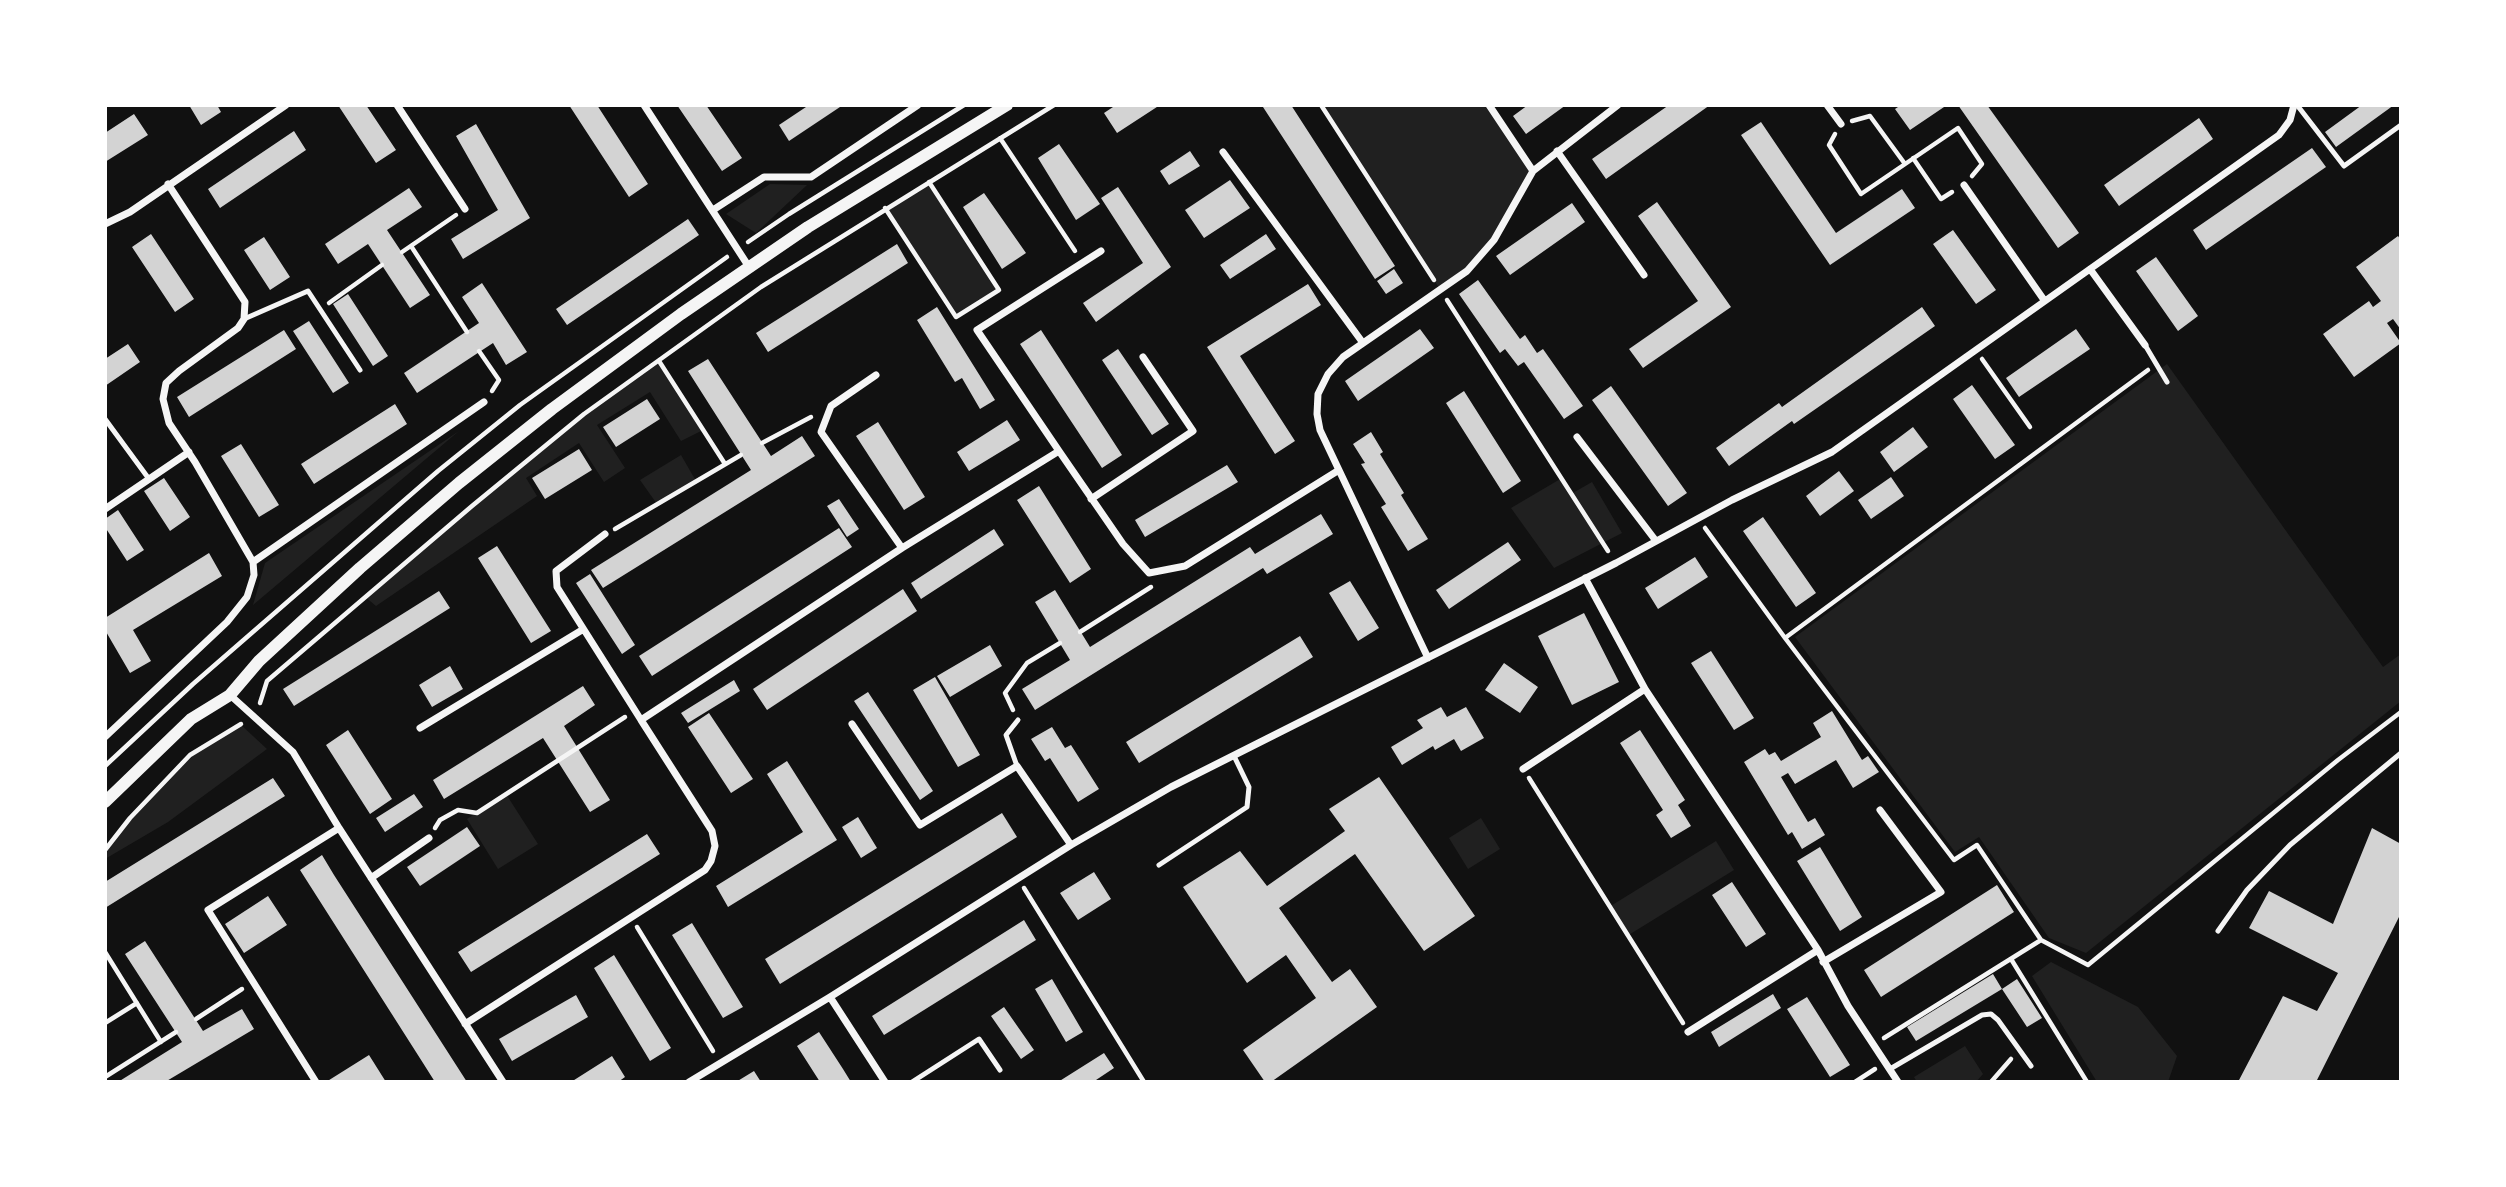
<!DOCTYPE html>
<style>
body{margin:0}
#map{position:relative;width:2506px;height:1187px;overflow:hidden;background:#111;font-family:Helvetica,sans-serif}
canvas{display:block}
.frame{position:absolute;inset:0;border:107px solid #fff;pointer-events:none}
</style>
<div id="map">
<canvas width="2506" height="1187"></canvas>
<div class="frame"></div>
</div>
<script>
const ctx = document.querySelector('canvas').getContext('2d');
ctx.lineJoin = 'round';
function fill(path, color) { ctx.fillStyle = color; ctx.fill(path, 'evenodd'); }
const poly = rows => new Path2D(rows.map(r => 'M' + r).join(''));
function trace(path, color, width, dash) { ctx.strokeStyle = color; ctx.lineWidth = width; ctx.lineCap = dash ? 'butt' : 'round'; ctx.setLineDash(dash || []); ctx.stroke(path); }
fill(poly([
 [1321,105,1489,105,1533,171,1481,257,1441,291],
 [929,182,999,290,956,317,885,208],
 [770,184,807,185,756,233,726,214],
 [659,361,703,430,681,441,650,392,597,425,625,468,604,482,579,443,526,478,537,496,376,606,364,596,584,414],
 [2167,364,2383,667,2401,654,2401,701,2086,953,2049,938,1979,837,1955,852,1795,637],
 [459,431,253,605,265,563],
 [681,455,696,481,657,504,640,480],
 [1562,478,1571,494,1592,482,1622,533,1554,568,1511,508],
 [240,724,267,749,168,822,105,859,105,850,130,818,190,755],
 [506,794,538,844,498,869,467,819],
 [1481,818,1500,849,1468,869,1449,838],
 [1716,841,1734,870,1627,936,1609,907],
 [2051,962,2138,1007,2177,1056,2168,1082,2097,1082,2032,976],
 [1965,1046,1983,1074,1976,1082,1917,1082,1914,1077]
]), '#202020');
fill(poly([
 [189,105,217,105,221,112,201,125],
 [338,105,366,105,396,150,376,163],
 [569,105,597,105,648,184,629,197],
 [677,105,706,105,742,158,722,171],
 [809,105,843,105,789,141,779,125],
 [1116,105,1160,105,1117,133,1104,113],
 [1267,105,1291,105,1395,266,1375,279,1263,107],
 [1528,105,1566,105,1526,134,1513,116],
 [1669,105,1710,105,1606,179,1592,159],
 [1901,105,1947,105,1910,130,1895,109],
 [1958,105,1987,105,2079,233,2058,248],
 [2362,105,2394,105,2336,147,2325,132],
 [134,114,148,135,105,162,105,133],
 [2199,118,2213,139,2119,206,2104,185],
 [1761,122,1836,233,1902,189,1915,208,1830,265,1741,135],
 [476,124,530,218,463,259,451,239,498,210,456,136],
 [294,131,306,150,220,208,208,189],
 [1059,144,1100,204,1076,220,1038,158],
 [2312,148,2326,167,2206,250,2193,230],
 [1190,151,1200,166,1169,185,1160,171],
 [1230,180,1250,208,1204,238,1185,210],
 [1118,187,1171,267,1096,322,1083,303,1143,263,1101,198],
 [409,188,422,207,387,230,430,295,410,308,368,244,338,264,325,244],
 [984,193,1026,253,1002,269,963,207],
 [1657,202,1731,307,1643,368,1629,349,1698,301,1638,216],
 [1572,203,1585,222,1510,275,1496,256],
 [688,219,699,235,567,325,556,309],
 [1953,230,1996,290,1976,304,1933,244],
 [151,234,194,299,175,312,132,247],
 [1266,234,1276,249,1230,279,1220,265],
 [2398,236,2401,240,2401,330,2393,319,2387,323,2401,343,2354,377,2323,334,2369,301,2373,307,2381,301,2356,267],
 [264,237,290,277,270,290,244,250],
 [897,244,908,263,768,352,756,333],
 [2156,257,2198,316,2178,331,2136,271],
 [1394,269,1403,283,1386,294,1377,281],
 [1478,280,1520,339,1525,335,1537,353,1543,349,1583,406,1564,419,1524,362,1518,366,1505,349,1500,353,1459,294],
 [482,283,527,352,506,365,493,343,417,393,404,373,479,323,462,297],
 [1308,284,1321,305,1240,356,1295,441,1275,454,1207,347],
 [348,294,388,356,373,366,333,304],
 [937,307,995,400,980,409,962,378,955,382,917,320],
 [1922,307,1935,326,1794,424,1792,421,1729,466,1716,448,1779,403,1782,407],
 [309,321,349,383,333,393,293,331],
 [1420,329,1434,348,1358,401,1345,381],
 [2076,329,2090,349,2019,397,2006,378],
 [284,330,296,349,189,417,177,397],
 [1041,330,1122,455,1102,468,1020,344],
 [128,344,140,362,105,386,105,359],
 [1118,349,1169,424,1152,435,1102,360],
 [708,359,771,456,802,436,815,456,603,588,591,570,751,470,688,371],
 [1972,385,2015,445,1995,459,1953,399],
 [1611,386,1687,493,1668,506,1592,400],
 [1464,391,1521,481,1503,493,1446,403],
 [647,399,660,419,616,447,603,427],
 [395,404,407,424,314,484,301,464],
 [1007,420,1020,440,969,471,957,452],
 [878,422,925,497,904,510,856,436],
 [1913,427,1928,447,1894,472,1880,452],
 [1371,432,1383,452,1380,454,1404,493,1401,495,1428,539,1408,551,1381,507,1386,504,1361,464,1365,463,1353,444],
 [241,444,279,505,259,517,221,456],
 [579,449,592,470,545,499,532,478],
 [1227,465,1238,482,1145,537,1135,520],
 [1839,471,1854,491,1820,516,1806,496],
 [1891,477,1904,496,1871,519,1858,500],
 [164,478,190,517,170,531,144,491],
 [1039,486,1091,569,1070,583,1017,500],
 [839,499,859,529,847,537,827,506],
 [118,510,144,550,127,561,105,527,105,519],
 [1321,514,1333,534,1267,574,1263,568,1035,710,1022,689,1070,660,1035,602,1055,590,1090,647,1250,547,1255,554],
 [1763,517,1816,593,1796,607,1743,531],
 [839,528,852,547,652,676,639,656],
 [994,529,1004,545,921,599,911,583],
 [1508,542,1521,560,1449,609,1436,590],
 [497,546,551,631,531,643,478,558],
 [209,553,222,576,133,630,151,661,130,673,105,630,105,618],
 [1695,557,1708,577,1658,609,1645,588],
 [590,574,635,645,622,654,576,583],
 [1350,581,1379,628,1358,641,1329,593],
 [903,589,917,611,767,710,753,689],
 [439,591,450,608,294,706,283,689],
 [1584,613,1619,682,1572,705,1538,636],
 [1300,636,1313,657,1139,763,1126,742],
 [990,645,1002,666,950,697,937,676],
 [1711,651,1754,718,1734,730,1691,663],
 [1504,663,1538,687,1520,713,1485,690],
 [450,666,463,689,432,707,419,685],
 [935,677,980,755,958,767,913,690],
 [734,680,740,691,688,723,681,713],
 [583,686,595,705,564,726,610,800,590,812,543,738,444,799,433,780],
 [868,692,933,791,920,800,854,701],
 [1441,707,1447,717,1466,707,1484,738,1461,751,1454,739,1435,750,1433,746,1402,765,1391,747,1423,728,1417,720],
 [1832,711,1862,760,1868,756,1879,772,1853,788,1836,760,1795,784,1788,773,1781,777,1808,822,1815,818,1825,835,1802,849,1792,832,1788,835,1744,762,1765,749,1769,755,1775,752,1781,761,1821,737,1813,723],
 [709,713,753,779,731,793,688,727],
 [1052,727,1065,748,1071,745,1099,789,1078,802,1050,758,1045,761,1031,739],
 [348,730,392,799,370,814,326,745],
 [1640,730,1685,800,1678,805,1691,826,1671,838,1656,815,1663,810,1620,743],
 [787,761,837,840,728,907,716,886,803,832,767,774],
 [1379,777,1475,916,1424,951,1355,854,1279,908,1332,982,1350,969,1377,1007,1271,1082,1265,1082,1243,1050,1316,998,1286,955,1247,983,1183,887,1240,851,1267,886,1345,831,1329,809],
 [273,778,285,796,105,908,105,882],
 [414,794,423,807,385,832,376,818],
 [1002,813,1017,837,780,984,765,959],
 [858,817,877,848,861,858,842,827],
 [467,827,480,846,420,886,407,867],
 [2372,828,2401,844,2401,913,2316,1082,2238,1082,2283,996,2317,1011,2338,973,2249,928,2269,891,2333,924],
 [647,834,660,854,471,972,458,952],
 [1820,847,1862,917,1840,931,1797,861],
 [322,855,334,875,467,1082,435,1082,423,1063,300,870],
 [1094,872,1111,899,1078,920,1060,893],
 [1732,882,1766,934,1746,947,1712,895],
 [1997,885,2014,912,1881,997,1864,970],
 [268,896,287,925,244,953,225,924],
 [1024,920,1036,940,884,1035,872,1016],
 [692,923,743,1007,723,1018,672,935],
 [145,941,203,1031,242,1009,254,1029,165,1082,118,1082,182,1042,125,954],
 [614,955,671,1048,650,1061,594,968],
 [1993,974,2002,989,2017,979,2042,1018,2027,1027,2002,989,1916,1041,1907,1027],
 [1052,979,1083,1032,1066,1042,1035,989],
 [1773,994,1781,1008,1719,1047,1711,1032],
 [576,995,588,1017,512,1061,499,1039],
 [1807,997,1850,1065,1830,1077,1787,1009],
 [1004,1007,1034,1050,1021,1059,991,1016],
 [819,1032,843,1069,851,1082,820,1082,797,1046],
 [1104,1053,1114,1068,1093,1082,1058,1082],
 [369,1055,386,1082,326,1082],
 [612,1056,625,1077,618,1082,571,1082],
 [754,1071,761,1082,736,1082]
]), '#d3d3d3');
trace(poly([
 [1321,105,1434,280],
 [1852,121,1870,116,1905,164],
 [1835,134,1829,145,1861,194,1958,128,1982,164,1972,176],
 [1000,138,1075,251],
 [1913,158,1941,199,1952,192],
 [885,208,956,317,999,290,929,182],
 [748,242,789,214,964,105],
 [411,246,467,332],
 [402,252,456,215],
 [1447,300,1608,551],
 [329,303,382,265],
 [479,351,499,380,492,391],
 [1982,359,2030,427],
 [659,361,725,464],
 [762,443,811,417],
 [1705,528,1785,638,1954,860,1977,845,2041,940,2088,965,2338,760,2401,712],
 [615,529,741,455],
 [1080,632,1151,587],
 [1785,638,2148,370],
 [260,703,267,681,472,506,584,414,761,287,1054,105],
 [1013,710,1005,693,1027,663,1060,643],
 [105,766,193,684,438,471,520,405,727,257],
 [1529,778,1683,1023],
 [435,828,440,820,458,810,477,813,625,717],
 [105,850,130,818,190,755,241,724],
 [1024,888,1144,1082],
 [637,927,713,1051],
 [105,952,161,1042],
 [2011,959,2087,1082],
 [196,1019,242,989],
 [105,1023,137,1003],
 [1884,1038,2041,940],
 [105,1077,176,1032],
 [1855,1082,1875,1069],
 [1991,1082,2011,1059]
]), '#f5f5f5', 4.5);
trace(poly([
 [2297,105,2344,166,2401,125],
 [244,319,308,291,360,370],
 [2145,345,2167,382],
 [105,419,149,479],
 [1017,766,1006,735,1018,720],
 [1159,865,1247,807,1249,787,1234,756],
 [2218,931,2247,890,2290,845,2401,753],
 [1890,1069,1982,1015,1991,1014,1998,1020,2031,1066],
 [912,1082,979,1039,1000,1070]
]), '#f5f5f5', 5);
trace(poly([
 [397,105,465,209],
 [644,105,749,267],
 [1489,105,1533,171],
 [1827,105,1841,124],
 [1557,151,1644,275],
 [1223,152,1363,343],
 [1964,185,2044,300],
 [713,210,764,177,811,177,918,105],
 [105,224,130,212,286,105],
 [2090,269,2145,345],
 [876,375,831,406,821,432,902,548],
 [1577,437,1656,541],
 [1059,451,977,330,1101,251],
 [1091,499,1193,431,1143,357],
 [105,509,189,452],
 [605,534,556,571,557,587,641,720],
 [253,562,484,402],
 [1585,578,1645,689,1818,950,1848,1006,1898,1082],
 [1428,658,1320,430,1317,414,1318,394,1328,374,1343,357,1467,271,1494,240,1533,171,1618,105],
 [230,695,293,752,339,828,503,1082],
 [852,724,920,825,1017,766,1071,845],
 [420,728,582,630],
 [105,737,227,622,247,597,254,575,253,562,195,462,169,423,163,399,166,383,179,371,238,328,244,319,245,302,168,184],
 [1523,769,1645,689],
 [371,878,429,838],
 [1823,962,1941,892,1880,810],
 [830,997,885,1082],
 [465,1024,705,870,711,861,715,846,712,831,641,720,902,548,1059,451,1123,544,1149,573,1185,566,1339,470],
 [1688,1032,1818,950],
 [316,1082,208,910,339,828],
 [689,1082,830,997,1071,845,1171,787,1616,563,1732,500,1832,452,2279,135,2290,120,2294,105]
]), '#f5f5f5', 7);
trace(poly([
 [105,802,191,719,230,695,259,661,360,568,459,483,552,409,681,314,808,227,1007,105]
]), '#f5f5f5', 12);
</script>
